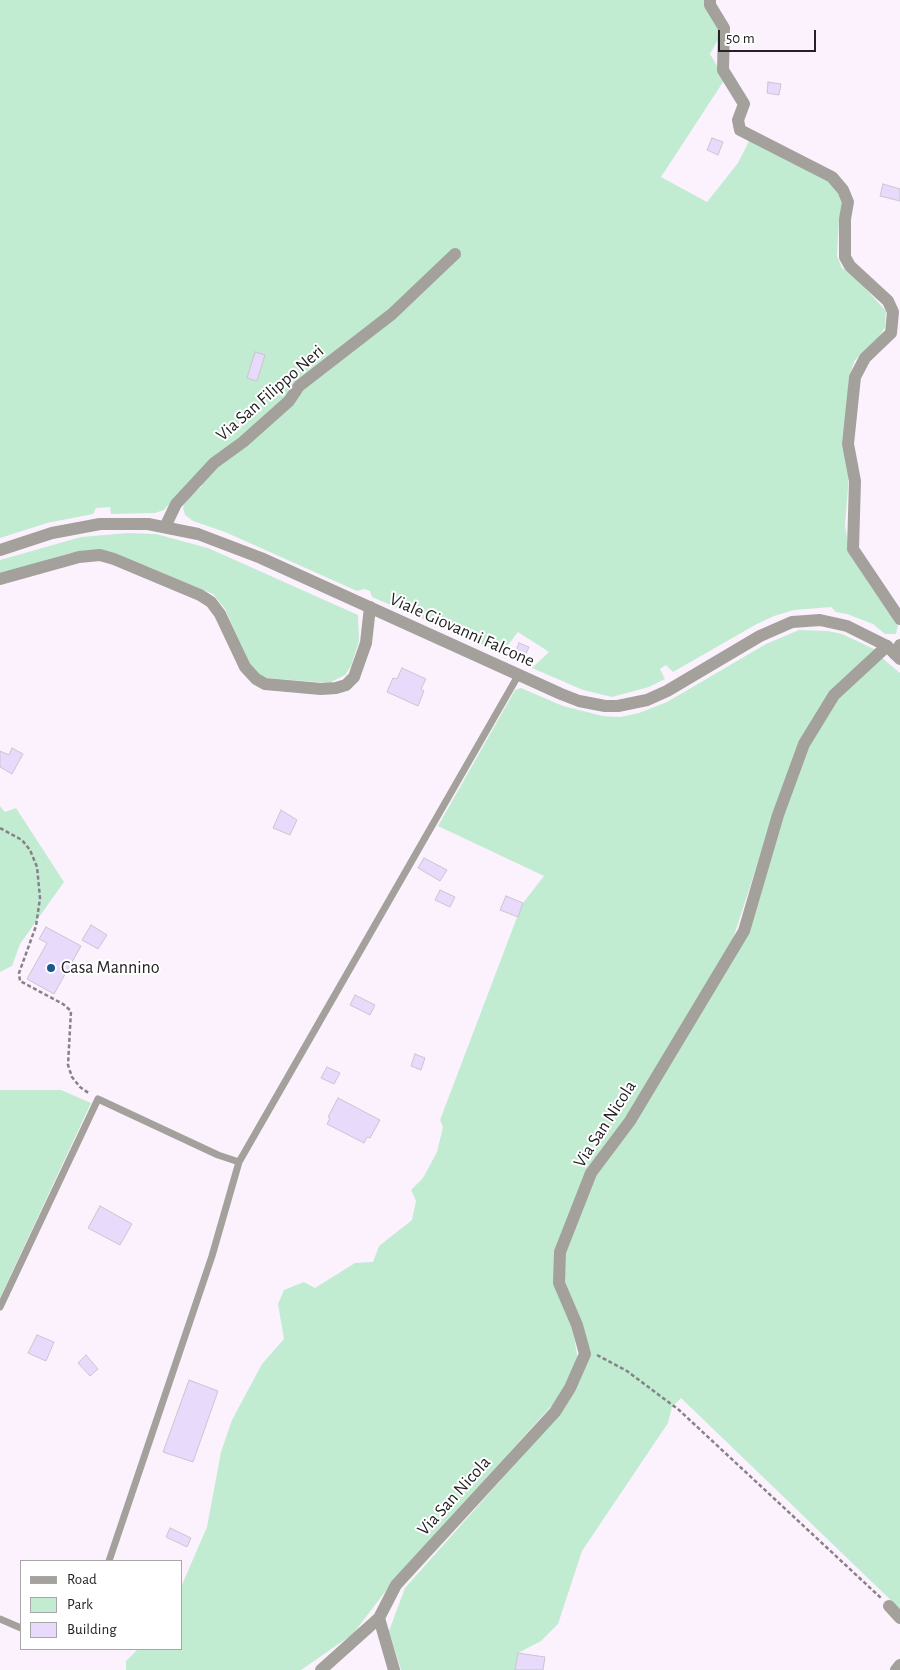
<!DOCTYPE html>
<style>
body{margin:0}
#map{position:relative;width:900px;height:1670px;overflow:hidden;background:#fcf2fd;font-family:"Alegreya Sans",sans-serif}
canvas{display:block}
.legend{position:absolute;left:20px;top:1560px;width:162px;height:90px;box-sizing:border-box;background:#fff;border:1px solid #a8a7a8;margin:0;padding:6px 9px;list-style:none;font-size:15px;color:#252226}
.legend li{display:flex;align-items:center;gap:10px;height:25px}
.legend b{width:25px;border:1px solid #a8a7a8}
.scale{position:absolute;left:718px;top:30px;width:98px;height:22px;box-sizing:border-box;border:2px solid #252226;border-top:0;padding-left:6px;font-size:15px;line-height:18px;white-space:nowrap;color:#252226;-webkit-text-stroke:4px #fff;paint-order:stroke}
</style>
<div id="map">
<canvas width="900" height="1670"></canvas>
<ul class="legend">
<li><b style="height:6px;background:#a4a09c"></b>Road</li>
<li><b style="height:14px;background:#c1ecd2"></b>Park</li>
<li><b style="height:14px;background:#e7dafa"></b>Building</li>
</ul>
<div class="scale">50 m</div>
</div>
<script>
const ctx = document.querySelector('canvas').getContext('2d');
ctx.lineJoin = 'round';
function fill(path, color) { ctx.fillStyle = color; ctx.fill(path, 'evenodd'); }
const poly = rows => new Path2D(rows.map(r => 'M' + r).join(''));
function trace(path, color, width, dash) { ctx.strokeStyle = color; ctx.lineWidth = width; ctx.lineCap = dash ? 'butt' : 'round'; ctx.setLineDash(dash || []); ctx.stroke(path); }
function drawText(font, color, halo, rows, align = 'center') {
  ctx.font = font + ' "Alegreya Sans",sans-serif'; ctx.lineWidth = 4; ctx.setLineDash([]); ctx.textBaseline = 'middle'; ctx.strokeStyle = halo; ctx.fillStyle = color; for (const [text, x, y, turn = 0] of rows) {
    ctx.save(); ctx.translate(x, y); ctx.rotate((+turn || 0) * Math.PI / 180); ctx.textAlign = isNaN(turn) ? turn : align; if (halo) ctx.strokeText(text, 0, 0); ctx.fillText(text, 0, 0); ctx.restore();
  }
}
fill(poly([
 [0,0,706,0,720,29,719,38,710,54,725,79,661,177,707,202,738,163,750,139,829,181,845,204,839,220,837,256,842,268,854,276,886,311,885,327,878,339,855,360,849,376,845,443,849,475,845,525,849,550,895,617,898,625,896,634,885,634,873,624,847,614,836,612,831,607,794,610,774,616,755,625,673,672,666,665,660,669,665,679,649,687,612,697,583,690,532,668,549,652,518,632,502,653,372,597,370,591,364,589,357,591,225,532,193,521,185,515,183,508,186,500,202,486,193,477,164,510,155,513,111,514,110,507,96,508,93,514,47,523,0,538],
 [128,533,156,534,208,548,358,615,359,641,351,666,345,675,329,683,267,678,259,675,251,667,225,609,213,594,117,554,89,551,70,553,0,574,0,560,81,537],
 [799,630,828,631,842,634,876,650,830,694,774,813,730,948,633,1107,586,1172,554,1259,573,1331,578,1360,562,1394,391,1584,353,1634,301,1670,126,1670,126,1661,138,1649,181,1649,181,1587,207,1527,221,1452,232,1420,262,1364,284,1339,278,1304,284,1290,304,1282,315,1288,355,1263,373,1262,379,1246,412,1220,416,1201,411,1190,423,1178,437,1152,443,1127,440,1120,516,920,523,903,544,876,438,826,515,690,521,688,563,706,603,716,620,717,639,713,667,702,766,644],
 [881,657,900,673,900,1609,681,1398,672,1407,668,1423,582,1551,558,1624,541,1641,518,1653,515,1670,401,1670,389,1631,405,1588,557,1417,588,1362,565,1282,565,1250,593,1177,747,932,781,817,807,746,836,699],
 [0,806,5,812,16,808,64,882,20,944,12,966,0,972],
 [0,1090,61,1090,91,1103,0,1298]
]), '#c1ecd2');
const building = poly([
 [768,82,781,84,779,95,767,93,768,82],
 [712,138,723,142,718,155,707,150,712,138],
 [883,184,900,189,900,201,880,196,883,184],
 [255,352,265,355,257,381,247,378,255,352],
 [519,643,529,647,523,660,514,656,519,643],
 [402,668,426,679,421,689,424,691,418,706,387,692,393,678,397,679,402,668],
 [12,748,23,754,12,774,0,767,0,751,9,755,12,748],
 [281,810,297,820,290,835,273,828,281,810],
 [424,858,447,870,440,881,418,868,424,858],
 [440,890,455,897,450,907,435,900,440,890],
 [506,896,523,903,518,917,500,910,506,896],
 [91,925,107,935,98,949,82,940,91,925],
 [46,927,81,946,54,994,27,979,47,943,39,939,46,927],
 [355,995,375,1005,370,1015,350,1005,355,995],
 [415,1054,425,1058,421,1070,411,1066,415,1054],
 [327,1067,340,1073,334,1084,321,1078,327,1067],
 [338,1098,380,1120,370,1138,367,1137,364,1143,327,1124,330,1118,328,1117,338,1098],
 [100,1206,132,1224,120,1245,88,1228,100,1206],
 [37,1335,54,1342,46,1361,28,1353,37,1335],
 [86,1355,98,1369,90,1376,78,1363,86,1355],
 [189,1380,218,1391,193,1462,163,1452,189,1380],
 [170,1528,191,1538,187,1547,166,1537,170,1528],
 [518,1653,545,1657,543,1670,515,1670,518,1653]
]);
fill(building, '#e7dafa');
trace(building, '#cac5d1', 1);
trace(poly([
 [0,828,22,840,30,850,37,867,40,898,36,926,19,973,20,981,63,1004,71,1011,68,1065,72,1077,80,1087,90,1094],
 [597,1355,627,1371,679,1410,881,1598]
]), '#878188', 2.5, [4, 2.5]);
trace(poly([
 [0,1307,98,1099,218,1155,239,1162],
 [109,1561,212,1256,239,1162,519,674],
 [0,1619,21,1628]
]), '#a4a09c', 7);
trace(poly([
 [710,0,710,5,724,28,723,70,744,104,738,120,740,130,832,177,843,190,848,202,845,219,845,257,850,266,888,301,893,312,891,333,865,358,855,377,848,444,855,481,853,549,900,619],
 [165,527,176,504,214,463,243,442,289,401,299,386,392,314,455,254],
 [0,579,79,557,100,555,114,559,200,595,211,602,220,614,245,667,256,679,265,684,321,689,336,688,346,685,354,677,366,643,370,607],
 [895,654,900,645],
 [889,1606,900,1618],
 [379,1618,394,1670],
 [321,1670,379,1618,396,1585,555,1412,570,1388,585,1354,577,1325,559,1283,560,1252,591,1173,630,1121,744,931,778,815,804,744,834,695,887,646],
 [896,1670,900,1665]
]), '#a4a09c', 12);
trace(poly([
 [0,550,52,533,100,524,148,524,198,534,261,558,561,694,579,701,605,706,618,706,647,700,667,691,760,636,792,622,820,620,847,626,887,646,900,659]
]), '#a4a09c', 12);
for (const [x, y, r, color] of [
 [51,968,5,"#1a588e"]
]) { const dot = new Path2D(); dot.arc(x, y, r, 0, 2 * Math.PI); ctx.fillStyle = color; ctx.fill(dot); trace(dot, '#fff', 2); }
drawText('18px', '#252226', '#fff', [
 ["Via San Filippo Neri",270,393,-41],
 ["Viale Giovanni Falcone",462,630,24],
 ["Via San Nicola",605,1124,-57],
 ["Via San Nicola",454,1496,-48]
]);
drawText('18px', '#252226', '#fff', [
 ["Casa Mannino",61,968]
], 'left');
</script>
